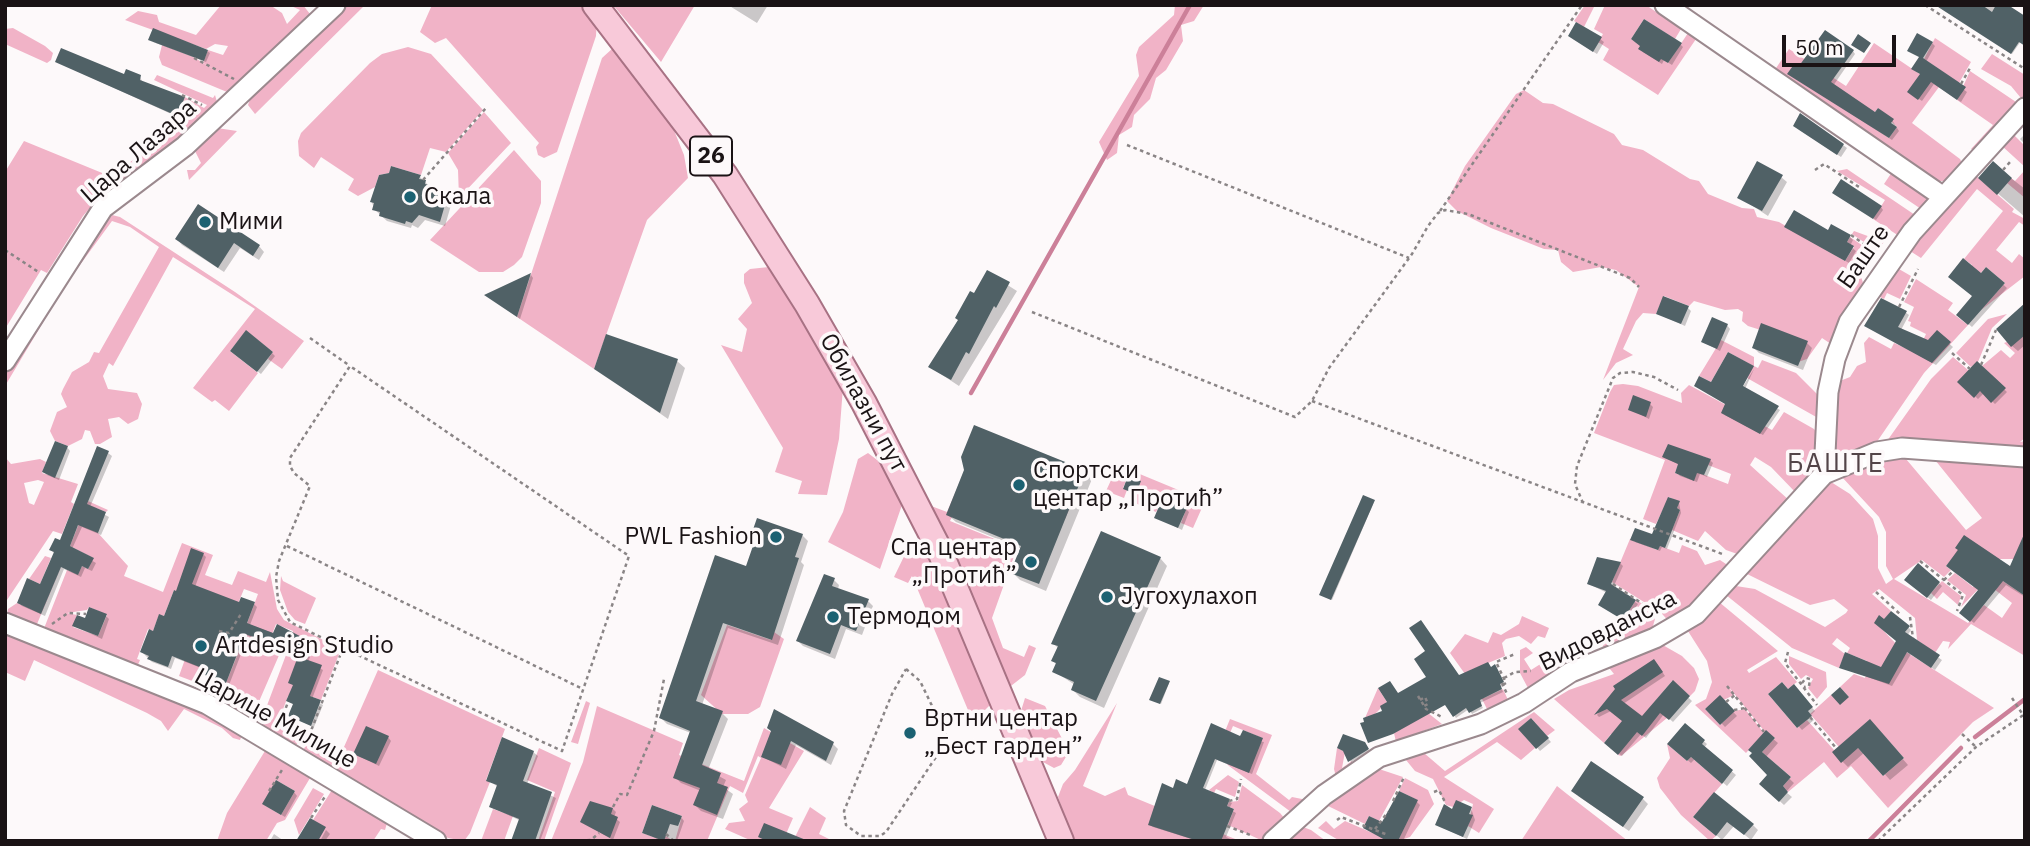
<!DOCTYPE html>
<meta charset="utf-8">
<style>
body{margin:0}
#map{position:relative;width:2030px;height:846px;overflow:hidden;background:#fdf9fa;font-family:"IBM Plex Sans",sans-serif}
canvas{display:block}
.frame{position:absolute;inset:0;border:7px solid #1a1315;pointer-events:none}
.scale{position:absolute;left:1782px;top:35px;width:114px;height:32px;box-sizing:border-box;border:4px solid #1a1315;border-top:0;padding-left:9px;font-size:21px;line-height:24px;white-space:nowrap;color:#1a1315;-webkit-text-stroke:5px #fdf9fa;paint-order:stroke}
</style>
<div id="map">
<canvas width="2030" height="846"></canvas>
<div class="frame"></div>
<div class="scale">50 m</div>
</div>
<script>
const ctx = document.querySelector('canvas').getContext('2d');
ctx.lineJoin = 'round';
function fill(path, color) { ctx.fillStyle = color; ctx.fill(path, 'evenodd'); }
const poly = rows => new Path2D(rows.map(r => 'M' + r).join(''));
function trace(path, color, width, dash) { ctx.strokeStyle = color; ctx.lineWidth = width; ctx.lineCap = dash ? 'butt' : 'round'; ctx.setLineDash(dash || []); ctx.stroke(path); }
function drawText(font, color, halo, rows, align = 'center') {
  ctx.font = font + ' "IBM Plex Sans",sans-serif'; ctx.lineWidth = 7; ctx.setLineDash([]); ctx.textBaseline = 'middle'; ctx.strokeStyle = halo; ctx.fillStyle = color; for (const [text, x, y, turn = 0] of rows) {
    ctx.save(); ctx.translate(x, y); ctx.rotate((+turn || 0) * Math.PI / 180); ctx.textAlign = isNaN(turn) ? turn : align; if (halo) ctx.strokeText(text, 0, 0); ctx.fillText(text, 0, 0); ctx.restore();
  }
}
fill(poly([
 [221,5,270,5,282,13,287,24,300,10,289,5,303,5,310,14,307,20,236,89,227,92,162,65,159,57,162,45,193,57,224,75,203,63,208,50,223,55,228,46,215,44,206,49,125,20,138,11,157,15,159,22,196,35],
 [346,5,365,5,255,114,248,105,252,93],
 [432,5,586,5,597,18,596,36,557,152,544,158,538,155,536,147,539,143,446,38,435,43,420,32],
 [613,5,695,5,661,62],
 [1175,5,1204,5,1194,21,1181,25,1183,41,1166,70,1156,78,1150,99,1134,115,1132,127,1119,135,1117,153,1107,160,1099,142,1139,76,1136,55,1139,47,1174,15],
 [1585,5,1595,5,1584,27,1574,21],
 [1605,5,1646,5,1681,29,1675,39,1644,19,1631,39,1668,63,1688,33,1696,39,1658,95,1603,60,1609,49,1598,42,1603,34,1594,29],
 [13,28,45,46,53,53,51,60,47,63,5,44,5,29],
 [1935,38,1971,62,1959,83,1924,59],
 [1874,43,1939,87,1912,123,1960,159,1963,165,1947,181,1938,181,1774,71,1789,49,1846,86],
 [1832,100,1875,112,1878,108,1897,127,1889,138],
 [408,47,431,54,483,110,446,152,430,148,421,175,391,166,389,173,379,175,375,187,358,196,348,190,354,179,321,157,314,168,299,156,298,141,301,133,370,63,382,54],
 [613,48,667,113,684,155,688,178,647,220,594,369,517,317,602,58],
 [1992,54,2025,75,2025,103,2011,86,1981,69],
 [1970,71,2016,102,2018,110,1976,152,1971,149,1993,125,1957,100],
 [157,75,213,98,215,95,217,102,188,131,101,195,83,216,47,273,41,270,5,329,5,172,24,141,112,177,183,119,177,116,185,97,204,108,207,105,154,80],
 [1524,90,1543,103,1553,104,1614,134,1622,145,1643,150,1690,179,1699,181,1708,194,1742,208,1754,209,1757,217,1779,222,1845,261,1854,247,1847,242,1850,237,1875,254,1860,273,1863,283,1860,291,1831,344,1822,338,1807,359,1795,363,1767,332,1748,326,1742,321,1743,312,1738,309,1725,310,1694,301,1689,306,1664,296,1656,314,1643,313,1636,321,1623,349,1633,355,1616,363,1603,380,1639,287,1616,270,1601,267,1573,272,1561,262,1558,250,1544,249,1491,228,1457,211,1447,201,1465,166,1516,94],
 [484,112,511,143,459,198,458,170,448,153],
 [217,128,237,131,189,180,187,170,195,170,201,163,194,149],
 [2013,134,2025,146,2025,167,2002,146],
 [514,150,541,181,541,203,522,257,514,265,503,272,479,272,430,240],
 [1847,169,1918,217,1902,238,1873,219,1885,200,1837,171],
 [1894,169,1931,200,1924,211,1884,184],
 [2025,170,2025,198,2007,183,2011,178,2015,181],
 [1975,175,2014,209,2012,212,2025,219,2025,226,2019,222,1996,250,2012,263,2019,254,2025,259,2025,276,1981,310,2005,283,1986,267,1979,275,1968,270,1972,265,1964,259,2003,211,1977,189,1921,258,1910,251,1923,227],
 [112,215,120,217,235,292,304,341,282,369,268,359,273,352,246,331,230,351,258,373,229,411,215,400,212,402,193,388,255,309,173,257,113,366,109,363,103,376,108,389,137,393,142,404,138,419,128,424,119,417,108,419,112,437,100,444,95,444,90,431,85,430,82,439,68,446,55,441,50,431,57,412,67,407,61,394,63,389,72,372,89,362,94,352,99,353,159,247,130,227,112,221,66,284,5,386,5,373],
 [1854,231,1884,242,1877,251,1852,234],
 [1892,265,1911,276,1900,299,1887,293,1884,299,1876,295,1855,328],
 [769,267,843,387,839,439,827,495,798,494,802,481,775,472,783,448,721,345,742,352,747,329,738,319,752,303,744,283,744,274,750,269],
 [1916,279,1953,303,1948,310,1968,325,1924,373,1872,449,1848,458,1833,450,1835,394,1840,381,1850,377,1857,366,1866,362,1864,343,1869,337,1891,349,1894,343,1917,353,1926,334,1910,326,1911,322,1908,321,1914,307,1904,302],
 [2007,314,1992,328,1978,362,1971,367,1956,353,1988,319],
 [2025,335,2025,438,2020,442,2025,441,2025,452,1882,448,1931,379,1953,357,1968,370,1993,377,1982,366,2001,350,2010,358,2015,353,2004,343],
 [1721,340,1754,357,1754,366,1758,368,1762,360,1796,373,1817,394,1818,418,1747,378,1753,366,1728,352,1711,382,1699,376],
 [1623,384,1638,386,1682,403,1681,393,1689,385,1772,430,1784,412,1814,429,1819,436,1821,471,1798,495,1771,467,1755,457,1750,465,1790,501,1743,556,1726,550,1705,531,1698,541,1672,530,1680,510,1677,508,1679,502,1669,497,1656,524,1643,519,1665,460,1594,433,1610,392,1614,385],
 [1702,456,1710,459,1708,465,1731,474,1728,484,1697,472,1693,480,1675,473,1678,465],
 [868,453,881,463,903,502,880,569,828,542,843,512,858,459],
 [1931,455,2025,462,2025,549,2020,559,1999,559,1990,572,2025,596,2025,656,1971,624,1948,649,1950,642,1943,641,1935,653,1917,640,1915,618,1879,589,1872,594,1891,611,1879,626,1900,648,1994,708,1973,722,1888,808,1851,766,1837,778,1824,762,1788,792,1783,786,1791,777,1762,752,1775,738,1765,732,1728,686,1734,695,1705,709,1720,725,1734,711,1745,709,1764,733,1746,753,1695,705,1706,699,1712,682,1707,661,1686,628,1719,602,1778,651,1747,670,1749,673,1776,657,1797,682,1788,689,1782,682,1768,694,1797,728,1807,720,1834,750,1858,748,1883,776,1904,758,1870,720,1839,747,1810,714,1831,695,1849,697,1840,687,1854,674,1865,678,1868,669,1865,667,1867,661,1847,653,1850,648,1837,638,1832,644,1845,654,1839,668,1792,648,1726,595,1736,586,1755,589,1825,627,1846,613,1848,610,1834,599,1810,605,1745,573,1825,482,1831,482,1850,494,1873,519,1878,536,1878,568,1886,584,1893,579,1886,566,1886,532,1879,517,1841,476,1854,468,1882,461,1906,459,1966,530,1982,518],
 [1952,559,1979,580,1973,587,1955,573,1947,580,1966,595,1961,607,1985,582,2012,603,2002,618,1984,605,1968,623,1894,579,1922,560,1944,577,1951,570,1946,566],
 [5,457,11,464,40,459,46,462,42,473,78,484,71,502,74,504,62,534,53,531,5,603],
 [38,480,44,482,34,505,29,503,24,483],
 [1118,465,1205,501,1193,528,1181,523,1187,507,1163,498,1156,512,1130,501,1140,481,1128,476,1123,488,1127,490,1124,498,1106,491],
 [962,477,1076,493,1065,519,1037,507,952,517,950,521,1017,548,992,618,1003,648,1024,657,1029,645,1036,648,1025,675,1007,689,926,504,947,512],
 [88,501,108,510,106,512,96,508,98,533,128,566,124,576,163,592,182,543,213,555,205,575,232,585,238,571,266,582,270,572,277,609,284,620,341,649,321,700,299,692,288,696,279,720,306,734,295,746,260,724,286,655,304,663,312,642,297,636,289,641,293,631,276,624,267,647,280,653,251,720,219,701,205,686,208,676,226,683,241,646,223,639,242,637,258,594,244,589,235,611,225,604,195,682,179,676,188,651,174,590,164,616,159,615,153,631,148,629,137,659,140,660,137,667,43,631,67,570,78,574,82,566,88,569,93,558,70,546],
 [89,607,107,615,98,636,73,627,77,615,67,613,87,610],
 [1630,539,1657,550,1660,546,1679,553,1682,545,1697,551,1705,565,1720,560,1729,566,1712,584,1708,584,1704,594,1673,626,1654,605,1652,607,1612,582],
 [912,540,920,540,934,566,993,702,973,722,912,576,908,583,894,577],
 [45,556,51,558,40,584,29,579],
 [65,558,37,624,34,627,7,616,8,609,17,603,41,613],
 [281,576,283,581,316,598,305,624,295,620,288,612,280,590],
 [1942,581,1961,596,1958,605,1943,592,1937,599,1931,593],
 [1636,600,1651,609,1655,619,1653,626,1648,633,1599,656,1613,621,1620,625],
 [1522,616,1549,628,1545,638,1538,636,1531,644,1519,636,1506,639,1502,643,1505,656,1471,670,1484,698,1503,689,1508,700,1487,709,1469,673,1465,674,1450,653,1465,634,1488,643,1493,632,1501,635,1519,624],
 [727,625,771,640,774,632,784,639,760,707,748,714,722,714,701,695],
 [5,632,82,659,200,708,244,731,313,773,285,820,277,823,266,841,217,841,227,813,268,746,243,732,240,740,233,738,222,728,184,709,168,731,161,721,147,713,34,660,25,681,5,672],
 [282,769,276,780,295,791,281,815,263,804],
 [1661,644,1682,656,1694,668,1699,679,1695,691,1690,696,1672,681,1652,705,1667,718,1621,756,1618,755,1625,745,1611,734,1604,743,1554,699,1569,690,1614,674,1606,664],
 [1526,647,1533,653,1524,659,1531,670,1542,663,1551,677,1529,690,1520,673,1520,650],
 [1789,656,1826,672,1827,687,1817,699,1808,688,1813,679,1806,675,1801,679,1789,664],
 [378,670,505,729,486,780,490,782,470,833,464,841,448,838,302,751,312,738,340,756],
 [1378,688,1387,702,1372,717,1365,718],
 [1025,698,1045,706,1069,752,1061,765,1054,768,1043,762,1021,711],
 [586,701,590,703,578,744,571,742],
 [1117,703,1083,786,1105,796,1125,787,1128,795,1240,841,1073,841,1058,797,1063,784,1075,770],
 [597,706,683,743,679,755,744,781,764,728,804,751,769,808,793,818,783,841,752,841,725,829,729,823,745,821,739,809,748,802,745,795,761,758,758,756,743,793,730,786,707,841,675,841,682,816,652,805,642,833,663,840,666,836,673,841,551,841,583,762],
 [1534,712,1555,730,1547,736,1531,718,1519,729,1535,748,1521,760,1497,742,1444,777,1494,809,1479,833,1468,826,1473,804,1464,800,1453,807,1446,805,1433,779,1415,771,1406,760,1424,753,1445,771],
 [1428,713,1442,724,1423,731,1425,740,1396,742,1394,733],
 [1230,719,1272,735,1256,774,1289,800,1292,797,1307,800,1291,812,1229,766,1227,764,1262,738,1233,726,1221,754,1215,756],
 [1667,744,1687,761,1691,757,1722,784,1693,817,1716,836,1710,841,1681,815,1660,788,1657,778,1670,758],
 [539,748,571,763,544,841,538,841,555,792,527,780],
 [1337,748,1345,752,1342,768,1352,761,1353,769,1337,781,1334,769],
 [1379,769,1403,777,1379,821,1369,816,1365,824,1328,806],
 [1228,775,1239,782,1235,797,1216,789,1214,793,1209,790],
 [1405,778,1428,790,1434,804,1410,837,1398,841,1417,800,1399,791],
 [335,785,387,823,385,830,381,829,373,841,318,841,313,820],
 [1242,785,1280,813,1286,820,1263,841,1228,825,1234,809,1227,806,1229,802,1238,801],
 [1557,786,1567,794,1628,841,1521,841],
 [313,788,324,794,299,835,294,820],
 [810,807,826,818,819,834,833,841,793,841],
 [493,809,513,816,504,841,481,841],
 [1326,821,1334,829,1345,821,1384,838,1383,841,1340,841,1318,828],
 [1303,827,1311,830,1326,841,1287,841]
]), '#f1b3c7');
fill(poly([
 [728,5,768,5,757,23],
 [1937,5,2005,5,2021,41,2012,54],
 [1573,39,1600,39,1604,42,1597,54],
 [153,42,207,51,210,53,206,62],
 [1932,43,1935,46,1926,62,1967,92,1961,102,1934,84,1922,101,1913,95,1922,75,1914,69],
 [1680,44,1683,47,1672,65,1664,60,1662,64,1643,52],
 [1853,51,1855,54,1833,86,1875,114,1892,120,1899,131,1892,140,1792,76,1800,68],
 [57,62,140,77,143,83,187,102,180,118],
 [1798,129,1843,145,1847,148,1841,157],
 [2025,134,2025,144,2020,139],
 [1993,164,2025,189,2025,217,1980,178],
 [420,177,430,187,448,193,453,198,445,226,425,220,418,228,412,225,411,228,387,221,374,209,372,202],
 [1781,177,1787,182,1768,216,1739,197],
 [1836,195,1881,207,1883,210,1876,220],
 [199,206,259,246,264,252,259,260,240,248,224,272,182,245,177,239],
 [1786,227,1850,237,1853,240,1850,246,1856,251,1849,263],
 [1986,269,2007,288,1972,327,1958,315,1974,296],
 [987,272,1017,291,959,386,930,367],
 [531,275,533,278,520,319,487,296],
 [2025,306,2025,345,2018,351,2012,346],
 [1688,308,1691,311,1685,326,1658,314],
 [1905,312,1909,315,1901,330,1928,343,1937,333,1953,347,1936,365,1867,326],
 [1727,325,1730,329,1720,351,1703,342],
 [1807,343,1812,348,1803,370,1759,353,1754,348],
 [272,353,275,356,261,374,235,354],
 [677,361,685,368,668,419,596,369],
 [1977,363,2007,392,1995,404,1984,393,1978,399,1960,382],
 [1754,369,1745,389,1780,410,1763,435,1725,415],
 [1650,404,1653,407,1649,419,1630,409],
 [975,427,1084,472,1092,479,1046,591,1020,580,1012,572,1022,549,956,522,948,515,966,471],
 [67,447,70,451,59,480,47,475,44,472],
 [108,453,112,456,90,507,109,517,101,535,82,527,72,549,96,563,92,571,85,568,81,577,64,569,45,616,22,606,19,603,41,586,55,554,51,550,60,543],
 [1664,457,1710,460,1713,463,1707,477,1700,474,1697,482,1680,476,1677,473,1680,465],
 [1374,502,1332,600,1323,596],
 [1679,503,1681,513,1667,549,1662,547,1660,551,1635,542,1653,536],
 [1186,509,1189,512,1182,530,1156,517],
 [802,535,808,541,801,562,804,565,778,645,728,628,702,705,722,713,728,719,708,770,726,780,723,787,733,794,723,819,701,811,695,805,701,791,681,783,675,777,691,733,667,724,661,718,748,568,755,545,751,541],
 [1965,538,2025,579,2025,597,2006,585,1974,623,1961,613,1980,591,1948,565],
 [203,554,206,557,195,587,240,604,242,599,254,604,257,607,250,625,314,647,308,662,323,670,312,699,323,705,314,727,290,716,295,705,288,701,294,686,290,682,298,660,248,636,229,685,210,678,209,671,175,658,171,669,152,662,142,652],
 [1160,558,1167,566,1104,708,1080,697,1073,690,1075,685,1054,671,1057,665,1053,661,1059,649,1053,643],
 [1620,563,1623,566,1613,588,1638,604,1627,622,1603,607,1607,593,1589,584],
 [834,580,839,585,838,589,868,601,873,606,862,635,846,629,835,659,803,646,798,641],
 [1910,583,1939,583,1942,586,1931,600],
 [106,616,109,619,102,639,74,626],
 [1908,627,1911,630,1907,636,1942,660,1935,670,1911,654,1892,686,1841,667,1882,669],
 [1657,664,1665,676,1623,704,1642,719,1673,683,1692,701,1673,722,1664,714,1646,738,1641,734,1622,756,1609,746,1624,721,1611,711,1599,717,1597,715,1617,689],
 [1491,668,1497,669,1505,685,1501,687,1503,692,1480,703,1483,708,1472,714,1469,709,1456,718,1448,706,1371,744,1454,703,1385,712,1398,695],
 [1169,683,1161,704,1153,700],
 [1794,687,1815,711,1810,716,1814,720,1802,730,1770,694,1788,691],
 [1720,698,1737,716,1725,727,1708,709],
 [1531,720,1551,742,1540,751,1521,729],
 [1685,725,1707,744,1704,748,1736,775,1727,786,1695,759,1691,763,1669,744],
 [1212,726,1241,739,1264,742,1252,774,1217,760,1205,790,1232,803,1229,809,1236,813,1226,837,1235,841,1198,841,1153,827,1150,824,1174,790,1188,786],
 [1875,727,1908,765,1890,780,1865,752,1848,767,1842,761],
 [773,732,833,744,838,749,831,765,796,745,786,769,763,757],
 [1766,733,1778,743,1766,757,1794,783,1786,792,1792,797,1784,805,1761,784,1770,775,1754,753],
 [388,737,391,741,379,766,355,754],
 [1366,746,1369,751,1351,762,1345,751],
 [533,752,538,756,527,784,556,798,540,841,513,841,521,821,491,807,498,787,488,780],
 [294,792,297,796,285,817,268,807],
 [1578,796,1643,799,1648,804,1629,831],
 [1417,802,1420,805,1403,841,1387,841,1365,828,1382,824],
 [1471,808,1475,820,1467,839,1437,825,1453,812],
 [613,809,616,812,614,817,620,822,613,840,582,822],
 [681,817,684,821,677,841,661,841,644,832],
 [1695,817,1753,825,1758,830,1751,840,1734,826,1722,840],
 [326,830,330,834,325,841,320,841],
 [274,834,284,841,270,841]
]), '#0003');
trace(poly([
 [971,393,1190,5],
 [1975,737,2025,699],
 [1869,841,1961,748]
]), '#cc8099', 4.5);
fill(poly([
 [1935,5,1982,5,1992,12,1996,5,2008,5,2025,16,2025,46,2019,42,2011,54],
 [1644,19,1682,43,1668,63,1661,59,1659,62,1638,49,1640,46,1631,39],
 [1576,22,1602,37,1593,52,1568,36],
 [153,28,208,50,204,61,148,40],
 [1825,30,1854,50,1831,82,1875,112,1878,108,1894,119,1891,123,1897,127,1889,138,1787,74,1795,63,1799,66],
 [1917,33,1933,42,1923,58,1966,87,1957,100,1931,82,1918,100,1907,92,1920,74,1911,69,1919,57,1907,51],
 [1858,34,1871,43,1864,53,1851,45],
 [61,48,124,74,126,69,141,75,140,80,185,97,177,116,55,62],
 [1800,113,1844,144,1837,155,1793,126],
 [1757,161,1783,175,1762,211,1737,198],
 [1993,161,2012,178,1997,195,1978,178],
 [391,166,421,175,419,179,426,180,425,184,449,191,440,222,419,215,412,223,406,221,405,224,379,216,380,212,372,210,374,203,370,202,379,175,389,173],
 [1841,179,1882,206,1873,219,1832,193],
 [198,204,260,245,253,256,234,243,218,268,175,239],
 [1794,210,1828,230,1831,224,1851,235,1847,242,1854,246,1845,261,1784,227],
 [1963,258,1981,273,1986,267,2005,283,1968,325,1956,315,1972,296,1948,277],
 [987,270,1010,282,996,308,994,306,969,354,966,352,951,380,928,367,958,320,955,318,970,291,974,293],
 [531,273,517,317,484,295],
 [1663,296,1689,306,1681,324,1656,314],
 [1881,298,1907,311,1898,327,1928,340,1937,330,1951,342,1932,363,1864,326],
 [2025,303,2025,335,2011,347,1996,329],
 [1712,317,1728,324,1717,349,1701,342],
 [1761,323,1808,341,1798,366,1752,348],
 [246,330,273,352,257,372,230,351],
 [606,334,678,359,660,413,594,369],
 [1728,352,1754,366,1743,386,1779,406,1760,434,1721,413,1725,404,1694,386,1699,376,1711,382],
 [1977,361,2006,388,1991,403,1980,391,1974,398,1957,382],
 [1633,395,1651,402,1646,417,1628,410],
 [974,425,1085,470,1039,584,1010,573,1021,546,946,515,964,470,961,457],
 [55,441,68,446,55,478,42,472],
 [1668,444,1711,459,1704,475,1697,473,1694,481,1675,473,1678,464,1662,457],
 [97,446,109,451,87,504,106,512,98,533,78,525,70,546,94,558,88,569,82,566,78,575,61,567,41,614,17,603,27,578,40,584,54,552,49,550,55,538,60,540],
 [1128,476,1141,481,1136,494,1123,489],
 [1363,495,1375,500,1331,600,1319,595],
 [1163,497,1187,508,1178,528,1154,518],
 [1668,497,1680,501,1677,508,1680,510,1665,548,1660,546,1658,550,1630,540,1635,528,1652,534],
 [757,518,803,534,795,557,799,558,772,640,723,623,696,701,723,711,702,765,721,773,717,783,728,787,717,815,693,805,700,788,673,778,690,731,659,718,715,555,746,566,754,543,749,541],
 [1101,531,1161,557,1096,701,1071,690,1074,682,1052,672,1056,663,1051,661,1058,646,1051,644],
 [2025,532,2025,596,2003,581,1970,622,1959,613,1978,590,1946,566,1958,550,1955,548,1964,535,2010,566],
 [191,548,204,553,192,584,239,602,241,597,255,602,247,623,273,633,277,624,313,643,305,659,322,665,310,696,321,700,311,726,288,716,293,704,286,701,293,685,288,683,297,659,267,647,269,643,245,634,226,683,205,675,207,670,172,656,168,667,147,659,149,656,140,652,149,629,153,631,159,614,164,616,174,590,176,591],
 [1597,557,1621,562,1611,584,1636,600,1623,620,1598,605,1606,591,1587,584],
 [1918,563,1940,582,1927,598,1904,580],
 [824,574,835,578,832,586,869,599,856,631,841,625,830,654,796,641],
 [89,607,107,614,98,636,72,626,77,615,85,618],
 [1891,611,1910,626,1905,632,1940,655,1931,668,1907,652,1889,684,1839,668,1845,652,1881,667,1896,641,1874,623,1879,615,1884,619],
 [1421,620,1459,675,1488,662,1491,667,1495,664,1504,682,1500,684,1502,689,1480,700,1482,706,1469,713,1466,708,1453,717,1445,705,1393,734,1368,743,1360,723,1364,722,1363,718,1382,711,1380,706,1387,702,1378,688,1390,681,1398,693,1426,677,1414,659,1425,651,1409,628],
 [1654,659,1663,672,1621,700,1642,716,1673,680,1690,696,1669,720,1660,713,1642,736,1637,732,1618,755,1604,743,1622,721,1607,709,1594,715,1615,689,1613,686],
 [1159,677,1170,681,1160,704,1149,700],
 [1782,682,1788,689,1794,684,1813,707,1808,711,1812,716,1797,728,1768,694],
 [1840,687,1849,697,1840,705,1831,695],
 [1720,695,1735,711,1720,725,1705,709],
 [774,709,834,742,826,761,791,741,781,765,761,757,771,731,767,728],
 [1531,718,1549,738,1536,749,1518,729],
 [1870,719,1904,758,1883,776,1858,748,1841,763,1832,752],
 [1211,723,1240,736,1243,730,1263,738,1249,773,1215,759,1203,788,1230,799,1227,806,1234,809,1221,841,1198,841,1148,825,1162,783,1173,788,1176,779,1187,784],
 [1685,723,1705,740,1702,744,1733,770,1722,784,1691,757,1687,761,1667,744],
 [366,726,389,736,376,764,353,754],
 [1766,730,1775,738,1762,752,1791,777,1783,786,1788,792,1779,802,1759,784,1767,775,1749,756,1752,753,1748,750],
 [1343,734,1365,742,1369,749,1348,762,1343,751,1337,748],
 [502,737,534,751,523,781,552,792,535,841,511,841,519,819,489,807,497,785,486,781],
 [1591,761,1644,797,1623,827,1571,791],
 [276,780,295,791,281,815,262,804],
 [1399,791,1418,800,1398,841,1387,841,1363,828,1369,816,1382,822],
 [1714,792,1754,824,1744,835,1727,822,1716,836,1693,817],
 [1456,800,1472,807,1469,814,1473,815,1463,837,1435,825,1444,804,1452,809],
 [590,801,613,808,611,814,618,817,610,838,580,822],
 [652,805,682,816,678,826,670,824,664,841,642,833],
 [310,818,326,827,318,841,296,841],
 [764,823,806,840,806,841,767,841,758,837]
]), '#506166');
const minor = poly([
 [1665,5,1942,196],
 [5,361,103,208,185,146,335,5],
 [1824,474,1828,392,1835,359,1849,322,1912,232,2025,108],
 [5,623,207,704,436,841],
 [1273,841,1324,795,1379,757,1481,724,1524,703,1571,672,1655,638,1696,614,1824,474,1877,452,1902,448,2025,457]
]);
const major = poly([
 [595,5,725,175,807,304,864,403,939,549,1061,841]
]);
trace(minor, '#9b898e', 23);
trace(major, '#a87284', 28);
trace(poly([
 [1925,5,2025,69],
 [194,58,234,79],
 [1961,84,1970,68],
 [182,95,202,105],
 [1127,145,1409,258],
 [1815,170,1824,164,1859,187,1857,190],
 [2003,170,2010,162],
 [423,180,486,108],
 [1440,211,1582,5],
 [1851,235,1877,253],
 [5,250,40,273],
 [1899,307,1918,269],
 [1032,312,1295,417,1312,401,1329,368,1412,254,1428,226,1438,213,1445,210,1468,214,1630,278,1639,287],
 [310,338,350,366],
 [1952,353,1970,369],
 [1981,365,1996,330],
 [1312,401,1725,555],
 [1583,503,1575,484,1577,466,1613,378,1620,373,1633,372,1654,377,1678,390],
 [287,546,583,689],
 [1920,561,1963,595,1957,611],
 [1944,580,1953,571],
 [1613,584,1659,615],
 [1876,592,1901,615],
 [1910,617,1913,638],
 [52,624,68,613,86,614],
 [219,631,229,633,241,614],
 [1788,652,1785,663,1817,705],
 [906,669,920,681,948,739,886,832,880,836,861,836,846,825,844,811,892,694,906,669],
 [1504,678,1515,672,1531,671],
 [1502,683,1507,694],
 [1802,683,1806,678,1810,679,1809,686,1804,687],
 [1503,685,1506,683,1496,662,1515,654],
 [1727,686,1764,732],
 [1418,696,1426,709,1442,717],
 [2012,698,2023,715],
 [1420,700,1425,697,1428,704,1424,706],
 [1726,702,1735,695],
 [1734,710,1745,708],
 [1810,717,1836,748],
 [281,721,288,702],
 [1962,734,1976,747],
 [309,736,343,648,290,622,278,600,276,577,279,561,310,486,294,473,290,466,290,458,350,366,629,556,562,751,343,648],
 [269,791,282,770],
 [1434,792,1439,790,1446,804],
 [1229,801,1237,799,1241,779],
 [1393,801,1404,777],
 [613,807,620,794,627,795,654,731,664,679],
 [311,818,326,795],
 [1337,820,1341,817,1388,835],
 [1227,826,1253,836],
 [1375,829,1388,812],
 [666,834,674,841],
 [580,841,591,840,599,833],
 [1878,841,1976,747,2025,714]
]), '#8a8586', 2.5, [3.5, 3.5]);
trace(minor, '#fff', 19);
trace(major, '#f8c9d9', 24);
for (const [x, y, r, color] of [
 [410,197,7,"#1b6172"],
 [205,222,7,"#1b6172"],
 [1019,485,7,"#1b6172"],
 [776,537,7,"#1b6172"],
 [1031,562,7,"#1b6172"],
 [1107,597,7,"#1b6172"],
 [833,617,7,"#1b6172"],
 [201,646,7,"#1b6172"],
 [910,733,7,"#1b6172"]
]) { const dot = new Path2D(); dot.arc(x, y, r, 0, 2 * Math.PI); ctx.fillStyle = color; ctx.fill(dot); trace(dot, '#fdf9fa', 2.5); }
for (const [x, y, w] of [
 [711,156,42]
]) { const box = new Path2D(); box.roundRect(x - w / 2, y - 19.5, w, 39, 5); ctx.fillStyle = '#fdf9fa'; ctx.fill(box); trace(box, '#1a1315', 2); }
drawText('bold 23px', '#1a1315', null, [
 ["26",711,156]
]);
drawText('24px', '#1a1315', '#fdf9fa', [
 ["Цара Лазара",139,152,-41],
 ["Баште",1864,257,-55],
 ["Обилазни пут",863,403,61],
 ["Видовданска",1608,631,-27],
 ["Царице Милице",275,719,29]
]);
drawText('24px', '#1a1315', '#fdf9fa', [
 ["Скала",424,197],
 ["Мими",219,222],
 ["Спортски",1033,471],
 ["центар „Протић”",1033,499],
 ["PWL Fashion",762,537,"right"],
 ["Спа центар",1017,548,"right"],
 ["„Протић”",1017,576,"right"],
 ["Југохулахоп",1121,597],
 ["Термодом",847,617],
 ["Artdesign Studio",215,646],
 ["Вртни центар",924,719],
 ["„Бест гарден”",924,747]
], 'left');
ctx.letterSpacing = '2px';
drawText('26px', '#534448', '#fdf9fa', [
 ["БАШТЕ",1836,464]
]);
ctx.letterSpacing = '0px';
</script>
